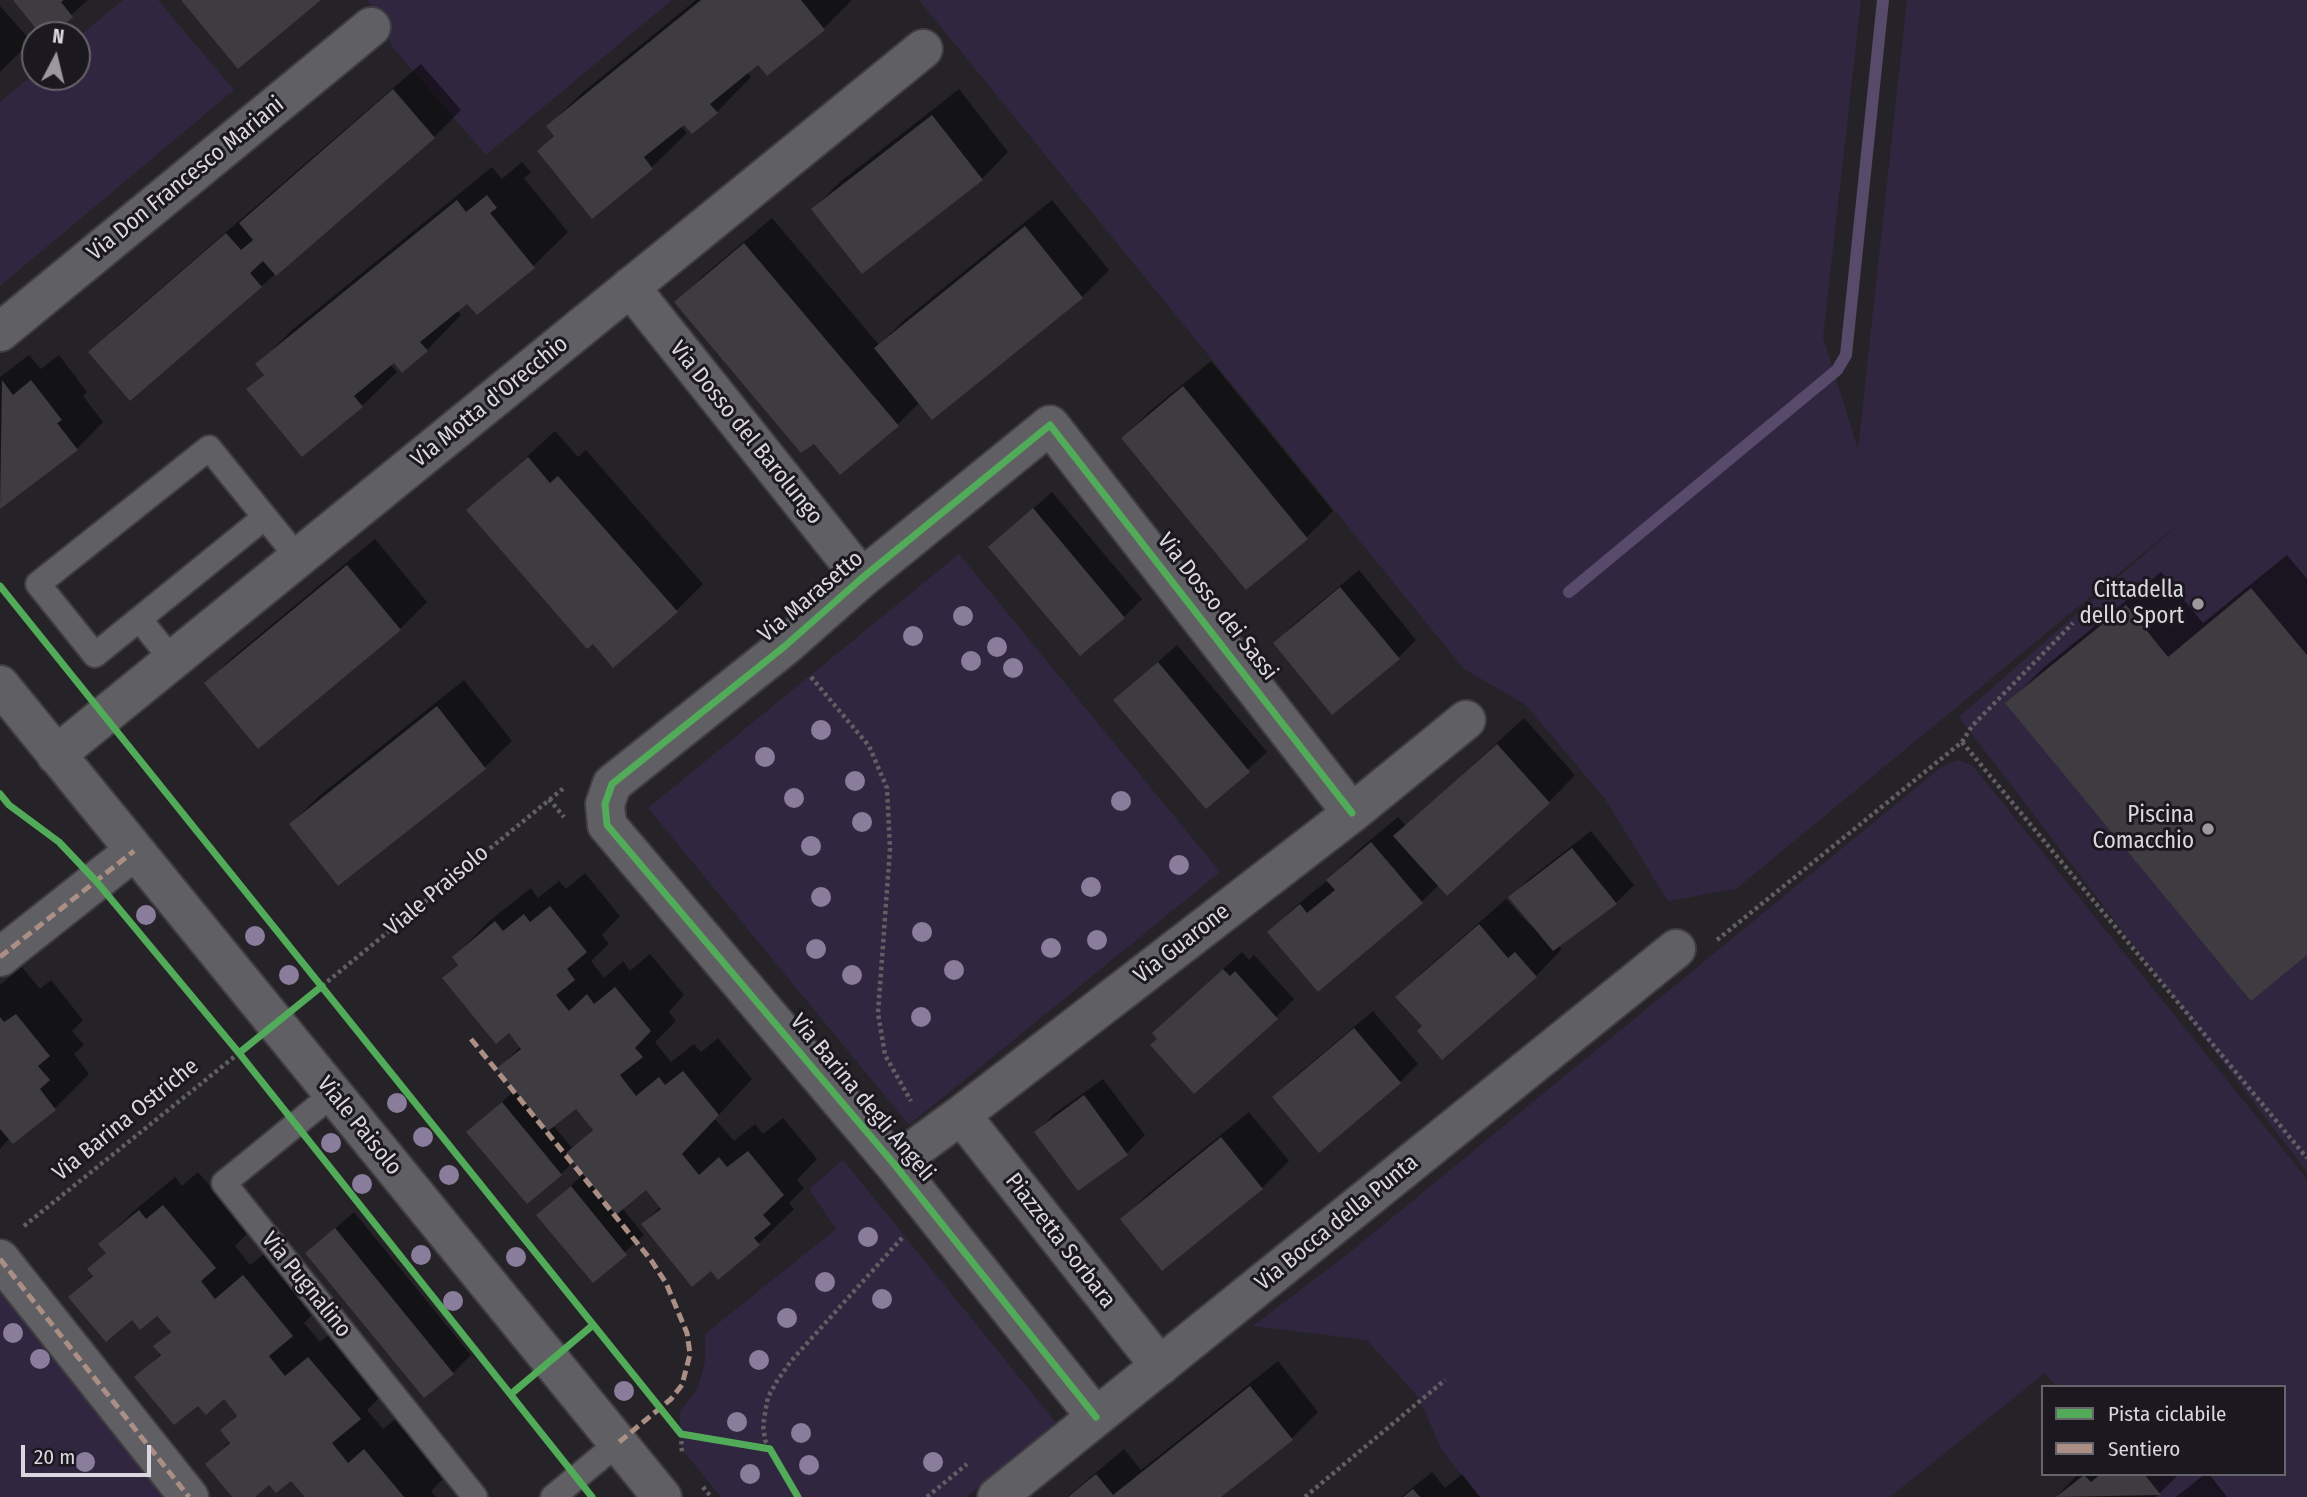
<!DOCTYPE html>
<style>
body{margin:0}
#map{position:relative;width:2307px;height:1497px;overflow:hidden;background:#252328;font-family:"Fira Sans Condensed",sans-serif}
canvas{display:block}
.legend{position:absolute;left:2041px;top:1385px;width:245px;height:91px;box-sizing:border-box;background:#1b1820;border:2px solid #67646c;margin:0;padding:9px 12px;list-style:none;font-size:21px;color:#dad7de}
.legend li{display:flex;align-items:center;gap:14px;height:35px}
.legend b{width:35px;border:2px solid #67646c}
.north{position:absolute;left:21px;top:21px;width:70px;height:70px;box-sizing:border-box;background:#1b1820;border:2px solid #67646c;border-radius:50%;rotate:7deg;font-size:19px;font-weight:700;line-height:28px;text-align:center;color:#dad7de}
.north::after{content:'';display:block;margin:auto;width:24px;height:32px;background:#9b989e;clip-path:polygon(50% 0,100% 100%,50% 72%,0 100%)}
.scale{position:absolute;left:21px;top:1445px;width:130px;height:32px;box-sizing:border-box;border:4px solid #dad7de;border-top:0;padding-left:9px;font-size:21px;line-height:24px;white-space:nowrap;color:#dad7de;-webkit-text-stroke:5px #1b1820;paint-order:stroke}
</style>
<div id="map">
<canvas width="2307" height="1497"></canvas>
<ul class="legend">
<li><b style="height:9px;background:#51ab58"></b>Pista ciclabile</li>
<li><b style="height:9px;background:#ac8f84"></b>Sentiero</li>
</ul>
<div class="north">N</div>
<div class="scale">20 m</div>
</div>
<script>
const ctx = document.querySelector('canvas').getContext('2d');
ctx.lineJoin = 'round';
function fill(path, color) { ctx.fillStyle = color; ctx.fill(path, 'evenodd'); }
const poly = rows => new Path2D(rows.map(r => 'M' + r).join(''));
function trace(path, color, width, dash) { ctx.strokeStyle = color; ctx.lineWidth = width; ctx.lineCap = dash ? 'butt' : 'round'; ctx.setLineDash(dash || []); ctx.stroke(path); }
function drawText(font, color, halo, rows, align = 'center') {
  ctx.font = font + ' "Fira Sans Condensed",sans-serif'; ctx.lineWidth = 6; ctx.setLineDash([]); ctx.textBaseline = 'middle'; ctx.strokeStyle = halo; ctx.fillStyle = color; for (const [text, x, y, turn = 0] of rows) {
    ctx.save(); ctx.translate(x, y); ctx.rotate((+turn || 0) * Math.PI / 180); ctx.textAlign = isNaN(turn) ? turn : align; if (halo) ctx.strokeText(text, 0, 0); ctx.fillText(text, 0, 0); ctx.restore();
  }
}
fill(poly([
 [123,0,158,0,234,90,0,286,0,102,35,73,35,77,77,77,77,38],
 [368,0,672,0,486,155,394,49],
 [919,0,1861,0,1823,337,1858,449,1907,0,2307,0,2307,1172,1959,717,2187,517,1736,889,1668,901,1605,799,1526,705,1464,669],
 [959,554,1220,872,909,1125,648,808],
 [1957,760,1972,765,2307,1179,2307,1497,2156,1497,2135,1474,2284,1474,2284,1387,2057,1387,2045,1373,1890,1497,1479,1497,1441,1449,1419,1398,1367,1340,1253,1326,1349,1253,1940,768],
 [843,1160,1057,1424,966,1497,721,1497,681,1448,680,1411,698,1388,705,1362,705,1334,836,1229,809,1189],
 [0,1268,183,1497,0,1497]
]), '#31263f');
fill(poly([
 [15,0,88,0,49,35,44,35],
 [696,0,852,0,824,28,767,74,758,63,747,72,751,77,717,112,681,126,687,133,652,167,592,216,539,151,555,134,548,126,583,92],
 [0,6,31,41,0,72],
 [421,64,461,110,434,137,131,399,91,353,117,326],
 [959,89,1008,152,982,179,813,209,840,182],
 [522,162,531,172,524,178,568,232,533,266,468,301,457,310,461,315,427,350,394,361,390,364,397,372,362,406,249,389,265,373,258,364,292,330,492,167,502,179],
 [1052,200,1109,270,1082,297,920,402,898,424,814,441,677,302,703,276,772,218,879,345,903,321],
 [29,355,41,369,59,355,87,392,83,396,103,422,77,449,0,507,0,377],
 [1211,361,1333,511,1307,537,1246,587,1123,438,1150,411],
 [555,431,578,457,586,450,703,584,676,611,469,510],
 [1052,492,1142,599,1124,617,990,547],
 [375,539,427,602,400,629,259,747,206,683,233,657],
 [2287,555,2307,579,2307,953,2007,704,2042,669,2161,572,2203,623],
 [1359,570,1416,640,1398,658,1275,643,1293,625],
 [1177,645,1267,752,1206,807,1116,700],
 [464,680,512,741,485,767,339,883,291,824,318,797],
 [1524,718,1575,775,1549,802,1439,885,1421,902,1269,932,1296,906,1328,880,1355,853,1398,817,1406,826],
 [1591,831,1634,885,1616,903,1558,945,1562,949,1536,976,1424,1026,1398,997,1425,970,1506,899,1531,926,1533,924,1511,897,1529,879],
 [585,873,620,916,602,935,609,944,591,961,604,978,623,961,630,971,650,954,684,995,669,1012,676,1021,655,1042,671,1062,694,1044,701,1052,718,1038,752,1079,715,1119,734,1141,755,1124,763,1134,783,1118,817,1159,797,1180,804,1188,789,1203,794,1209,759,1243,718,1277,711,1269,643,1224,661,1206,646,1188,622,1208,644,1235,593,1281,538,1215,585,1173,574,1161,561,1174,469,1132,516,1089,499,1068,521,1046,509,1031,444,978,459,963,454,957,488,922,531,888,538,898,559,881,566,889],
 [576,1106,594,1128,573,1149,553,1125],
 [1242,952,1249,960,1254,955,1294,999,1276,1017,1159,1039,1172,1015],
 [22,967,40,989,51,980,83,1020,72,1031,84,1045,74,1054,89,1074,55,1108,13,1142,10,1138,0,1149,0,985],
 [1373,1011,1418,1064,1400,1082,1274,1097,1292,1079],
 [1103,1079,1145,1135,1127,1153,1079,1189,1037,1132,1054,1114],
 [1249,1112,1289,1161,1262,1188,1122,1219,1149,1193],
 [198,1172,249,1232,235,1246,250,1265,279,1242,327,1300,304,1323,320,1342,343,1323,394,1383,367,1410,383,1429,400,1416,448,1474,431,1491,436,1497,305,1497,306,1495,291,1479,270,1483,252,1497,234,1497,207,1464,230,1441,222,1430,238,1414,225,1397,198,1403,137,1378,161,1353,155,1346,172,1330,158,1313,132,1318,71,1297,93,1274,89,1269,107,1252,100,1244,135,1210,175,1177,182,1186],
 [354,1212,471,1355,453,1373,308,1253],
 [1278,1361,1318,1412,1292,1438,1218,1497,1067,1497,1124,1449,1141,1470],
 [1432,1472,1445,1488,1462,1474,1480,1497,1401,1497],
 [2078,1474,2179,1474,2156,1497,2056,1497],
 [2205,1474,2209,1474,2227,1497,2176,1497]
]), '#0007');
trace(poly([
 [1569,592,1837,370,1846,355,1883,0]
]), '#584a6b', 12);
fill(poly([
 [13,0,64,0,61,2,73,17,52,35,41,35],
 [181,0,321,0,238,69],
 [701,0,801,0,825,30,767,76,758,65,710,104,718,113,692,134,684,125,644,157,653,169,592,219,537,151,554,136,546,126],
 [393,89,435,138,276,276,263,261,250,273,262,287,130,401,88,352,226,233,241,250,253,240,239,223],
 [932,115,983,180,862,274,811,209],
 [487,195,497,208,490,213,535,268,477,315,467,304,420,342,428,351,402,373,394,363,354,396,363,407,302,457,246,389,264,375,255,364,457,200,466,212],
 [1025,226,1083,298,932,420,874,348],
 [744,243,899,426,840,475,814,444,801,453,674,302],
 [2,380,13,395,31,380,62,420,57,423,78,450,0,509],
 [1183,386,1308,539,1246,590,1121,438],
 [528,457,550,483,558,476,678,612,613,668,593,644,587,649,466,510],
 [1033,508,1125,618,1080,656,988,547],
 [347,565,401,630,258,749,204,683],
 [1340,587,1400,659,1332,715,1273,643],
 [2251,588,2307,655,2307,955,2251,1001,2005,703,2126,605,2168,657],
 [1158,662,1250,772,1206,809,1113,700],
 [437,706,486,769,338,886,289,824],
 [1497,744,1550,803,1447,896,1393,836],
 [1371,842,1423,903,1318,992,1267,932,1300,904,1307,913,1335,890,1326,880],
 [1572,848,1617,904,1553,951,1508,897],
 [550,906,587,952,567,969,575,980,556,995,569,1011,587,994,594,1004,615,987,651,1031,635,1048,643,1057,620,1075,636,1096,659,1077,665,1085,683,1071,719,1115,682,1154,699,1175,719,1157,727,1167,748,1151,784,1195,763,1215,771,1224,754,1238,760,1245,718,1280,711,1271,692,1287,641,1224,661,1209,646,1190,616,1215,566,1153,593,1130,576,1109,548,1131,497,1068,521,1049,509,1033,496,1044,442,978,458,965,452,957,495,921,503,931,524,914,530,922],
 [1479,924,1508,958,1515,952,1537,977,1442,1060,1417,1031,1422,1026,1395,997],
 [1223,969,1230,976,1235,971,1278,1019,1194,1094,1150,1045,1157,1039,1152,1033],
 [16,1014,50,1056,38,1066,50,1080,40,1089,56,1110,13,1144,0,1129,0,1017,4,1022],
 [1354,1028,1401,1083,1319,1153,1272,1097],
 [1084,1095,1128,1155,1078,1191,1034,1132],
 [502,1102,562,1175,527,1204,466,1132],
 [1221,1137,1263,1189,1162,1271,1120,1219],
 [571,1186,627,1255,593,1283,536,1215],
 [163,1205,216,1268,201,1281,215,1299,243,1275,293,1336,269,1356,285,1376,308,1357,361,1419,332,1443,348,1463,364,1449,404,1497,305,1497,291,1481,276,1493,269,1485,255,1497,232,1497,205,1464,230,1443,220,1430,237,1416,224,1399,206,1415,198,1406,174,1425,134,1377,161,1355,153,1346,171,1332,157,1316,140,1330,132,1320,106,1342,68,1297,93,1276,87,1269,106,1253,98,1244,139,1210,146,1219],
 [335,1228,454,1374,424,1398,305,1253],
 [1250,1386,1293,1440,1221,1497,1068,1497,1096,1474,1113,1495],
 [2101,1474,2144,1474,2161,1495,2056,1497,2084,1475,2091,1482],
 [1413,1489,1420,1497,1403,1497]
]), '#3e3c40');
const lane = poly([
 [265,517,95,655,38,584,209,448,299,559],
 [140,620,173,661],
 [333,1094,224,1183,475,1497],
 [553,1497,618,1443]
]);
const street = poly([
 [630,287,862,578],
 [0,332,371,27],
 [0,685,662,1497],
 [56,755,923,49],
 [0,957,134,851],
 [961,1115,1160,1366],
 [894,1164,961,1115,1352,813,1466,720],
 [0,1259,189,1497],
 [1096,1417,894,1164,607,825,605,804,612,784,785,646,862,578,1050,425,1352,813],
 [997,1497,1676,949]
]);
trace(lane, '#403d42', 28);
trace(street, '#403d42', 42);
trace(poly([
 [811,677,869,746,887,788,890,849,878,1013,885,1055,911,1101],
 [1962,742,2307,1158],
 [549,799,564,817],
 [1717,940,1962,742,1972,726,2073,623],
 [322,986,565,787],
 [24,1226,239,1053],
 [681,1434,682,1454],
 [770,1449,765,1440,763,1425,768,1397,777,1381,791,1361,902,1238],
 [703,1487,711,1497],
 [927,1497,967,1464],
 [1305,1497,1445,1380]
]), '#605f63', 4.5, [3.5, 3.5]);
trace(lane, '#605f64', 24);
trace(street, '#605f64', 38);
trace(poly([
 [0,957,134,851],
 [471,1039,651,1260,666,1283,687,1333,690,1354,682,1385,671,1399,618,1443],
 [0,1259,189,1497]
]), '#ac8f84', 5, [10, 5]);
trace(poly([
 [0,586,681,1434,770,1449,798,1497],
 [0,794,9,805,59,842,96,881,239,1053,592,1497],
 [239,1053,322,986],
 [511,1394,593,1325],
 [1096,1417,894,1164,607,825,605,804,612,784,785,646,862,578,1050,425,1352,813]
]), '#51ab58', 7);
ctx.fillStyle = '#897d9b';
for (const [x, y] of [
 [963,616],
 [913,636],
 [997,647],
 [971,661],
 [1013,668],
 [821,730],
 [765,757],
 [855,781],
 [794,798],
 [1121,801],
 [862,822],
 [811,846],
 [1179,865],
 [1091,887],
 [821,897],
 [146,915],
 [922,932],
 [255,936],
 [1097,940],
 [1051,948],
 [816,949],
 [954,970],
 [289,975],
 [852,975],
 [921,1017],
 [397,1103],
 [423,1137],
 [331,1143],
 [449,1175],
 [362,1184],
 [868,1237],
 [421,1255],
 [516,1257],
 [825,1282],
 [882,1299],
 [453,1301],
 [787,1318],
 [13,1333],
 [40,1359],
 [759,1360],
 [624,1391],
 [737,1422],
 [801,1433],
 [85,1462],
 [933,1462],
 [809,1465],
 [750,1474]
]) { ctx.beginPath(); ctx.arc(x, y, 10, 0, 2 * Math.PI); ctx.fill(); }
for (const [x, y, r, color] of [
 [2198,604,7,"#9b989e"],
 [2208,829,7,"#9b989e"]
]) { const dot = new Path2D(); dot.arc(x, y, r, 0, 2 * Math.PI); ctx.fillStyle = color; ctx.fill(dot); trace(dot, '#1b1820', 2.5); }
drawText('23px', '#dad7de', '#1b1820', [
 ["Via Don Francesco Mariani",186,179,-39],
 ["Via Motta d'Orecchio",490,402,-39],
 ["Via Dosso del Barolungo",746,433,51],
 ["Via Marasetto",811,597,-40],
 ["Via Dosso dei Sassi",1217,607,52],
 ["Viale Praisolo",437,891,-40],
 ["Via Guarone",1182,944,-38],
 ["Via Barina degli Angeli",862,1098,50],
 ["Via Barina Ostriche",126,1120,-39],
 ["Viale Paisolo",359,1126,51],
 ["Via Bocca della Punta",1337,1223,-39],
 ["Piazzetta Sorbara",1060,1241,52],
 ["Via Pugnalino",306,1285,51]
]);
drawText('23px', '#dad7de', '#1b1820', [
 ["Cittadella",2184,591],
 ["dello Sport",2184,617],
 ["Piscina",2194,816],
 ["Comacchio",2194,842]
], 'right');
</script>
